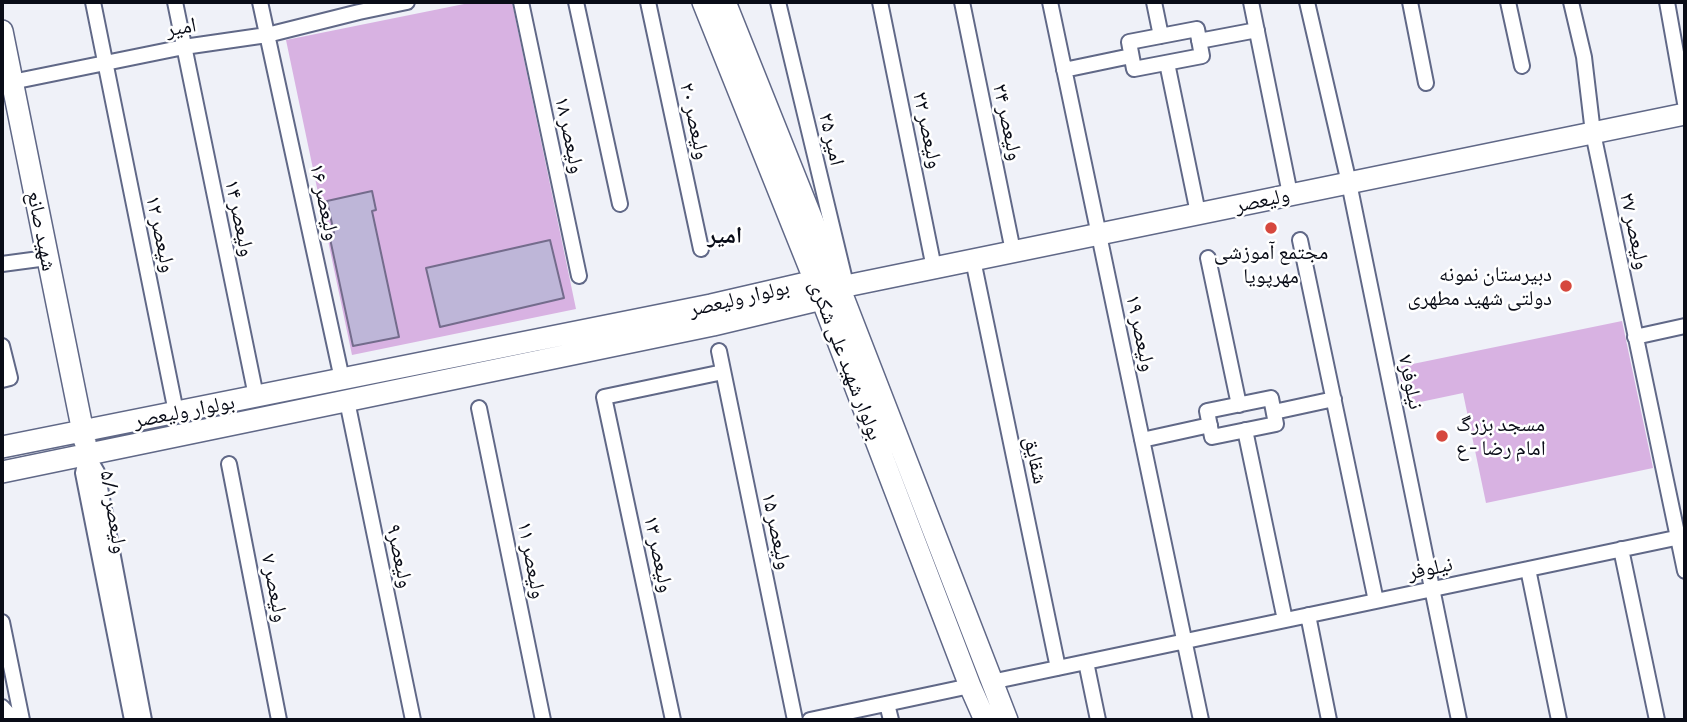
<!DOCTYPE html>
<meta charset="utf-8">
<style>
body{margin:0}
#map{position:relative;width:1687px;height:722px;overflow:hidden;background:#eff1f8;font-family:Commissioner,sans-serif}
canvas{display:block}
.frame{position:absolute;inset:0;border:4px solid #090c17;pointer-events:none}
</style>
<div id="map">
<canvas width="1687" height="722"></canvas>
<div class="frame"></div>
</div>
<script>
const ctx = document.querySelector('canvas').getContext('2d');
ctx.lineJoin = 'round';
function fill(path, color) { ctx.fillStyle = color; ctx.fill(path, 'evenodd'); }
const poly = rows => new Path2D(rows.map(r => 'M' + r).join(''));
function trace(path, color, width, dash) { ctx.strokeStyle = color; ctx.lineWidth = width; ctx.lineCap = dash ? 'butt' : 'round'; ctx.setLineDash(dash || []); ctx.stroke(path); }
function drawText(font, color, halo, rows, align = 'center') {
  ctx.font = font + ' Commissioner,"Noto Naskh Arabic",sans-serif'; ctx.lineWidth = 5; ctx.setLineDash([]); ctx.textBaseline = 'middle'; ctx.strokeStyle = halo; ctx.fillStyle = color; for (const [text, x, y, turn = 0] of rows) {
    ctx.save(); ctx.translate(x, y); ctx.rotate((+turn || 0) * Math.PI / 180); ctx.textAlign = isNaN(turn) ? turn : align; if (halo) ctx.strokeText(text, 0, 0); ctx.fillText(text, 0, 0); ctx.restore();
  }
}
fill(poly([
 [474,2,512,2,576,309,352,355,286,40],
 [1622,321,1653,468,1486,503,1463,393,1406,405,1398,367]
]), '#d8b2e2');
const building = poly([
 [372,191,376,210,372,211,399,337,353,346,329,234,334,233,327,201,372,191],
 [550,240,564,298,440,327,426,268,550,240]
]);
fill(building, '#beb6d8');
trace(building, '#746c8c', 2);
const street = poly([
 [93,2,176,412],
 [175,2,256,396],
 [260,2,342,379],
 [521,2,579,276],
 [576,2,620,204],
 [648,2,701,249],
 [778,2,844,276],
 [880,2,934,268],
 [962,2,1013,251],
 [1050,2,1201,720],
 [1154,2,1161,36],
 [1251,2,1290,194],
 [1307,2,1349,183,1459,720],
 [1410,2,1426,83],
 [1508,2,1522,66],
 [1571,2,1584,57,1593,133,1685,571],
 [1667,2,1685,103],
 [1197,29,1202,56,1134,69,1129,42,1197,29],
 [1199,41,1257,30],
 [1167,63,1198,213],
 [1064,70,1131,56],
 [2,84,184,47,267,35,359,12,407,2],
 [1300,240,1376,601],
 [1208,258,1239,405],
 [973,260,1058,668],
 [2,264,47,258],
 [1635,337,1685,326],
 [2,346,10,378,2,380],
 [719,351,795,720],
 [1271,398,1276,424,1212,437,1207,411,1271,398],
 [347,401,413,720],
 [479,408,543,720],
 [1274,412,1334,399],
 [1245,430,1285,620],
 [1142,440,1210,425],
 [87,455,97,472,144,720],
 [87,455,83,473,132,720],
 [229,464,279,720],
 [1621,549,1657,720],
 [1528,569,1559,720],
 [1308,615,1329,720],
 [2,622,22,720],
 [1086,662,1098,720],
 [991,682,1685,536],
 [887,704,891,720],
 [2,707,14,720],
 [673,720,604,397,723,372],
 [810,720,970,686]
]);
const secondary = poly([
 [703,2,815,281,970,686,985,720],
 [725,2,839,287,1007,720],
 [2,31,85,442],
 [2,447,711,305,815,281,839,287],
 [2,472,713,325,822,299,839,287,846,286,1685,114]
]);
trace(street, '#606887', 18);
trace(secondary, '#606887', 24);
trace(street, '#fff', 14);
trace(secondary, '#fff', 21);
for (const [x, y, r, color] of [
 [1271,228,7,"#d6483d"],
 [1566,286,7,"#d6483d"],
 [1442,436,7,"#d6483d"]
]) { const dot = new Path2D(); dot.arc(x, y, r, 0, 2 * Math.PI); ctx.fillStyle = color; ctx.fill(dot); trace(dot, '#fff', 2.5); }
drawText('21px', '#090c17', '#fff', [
 ["امیر",181,27,-10],
 ["ولیعصر ۲۰",695,121,78],
 ["ولیعصر ۲۴",1008,122,78],
 ["ولیعصر ۲۲",928,130,78],
 ["ولیعصر ۱۸",570,135,78],
 ["امیر ۲۵",832,139,77],
 ["ولیعصر",1262,200,-12],
 ["ولیعصر ۱۶",325,202,78],
 ["ولیعصر ۱۴",240,218,78],
 ["شهید صانع",42,231,79],
 ["ولیعصر ۲۷",1635,231,78],
 ["ولیعصر ۱۲",161,234,78],
 ["بولوار ولیعصر",739,298,-13],
 ["ولیعصر ۱۹",1141,333,78],
 ["بولوار شهید علی شکری",846,360,69],
 ["نیلوفر۷",1411,382,78],
 ["بولوار ولیعصر",184,411,-11],
 ["شقایق",1036,460,78],
 ["ولیعصر۵/۱",114,512,81],
 ["ولیعصر ۱۵",777,531,78],
 ["ولیعصر ۱۳",659,554,78],
 ["ولیعصر۹",400,556,78],
 ["ولیعصر ۱۱",532,560,79],
 ["نیلوفر",1430,568,-12],
 ["ولیعصر ۷",275,588,79]
]);
drawText('21px', '#090c17', '#fff', [
 ["مجتمع آموزشی",1271,252],
 ["مهرپویا",1271,276],
 ["دبیرستان نمونه",1552,274,"right"],
 ["دولتی شهید مطهری",1552,298,"right"],
 ["مسجد بزرگ",1456,424,"left"],
 ["امام رضا -ع",1456,448,"left"]
]);
drawText('bold 23px', '#090c17', '#fff', [
 ["امیر",725,235]
]);
</script>
